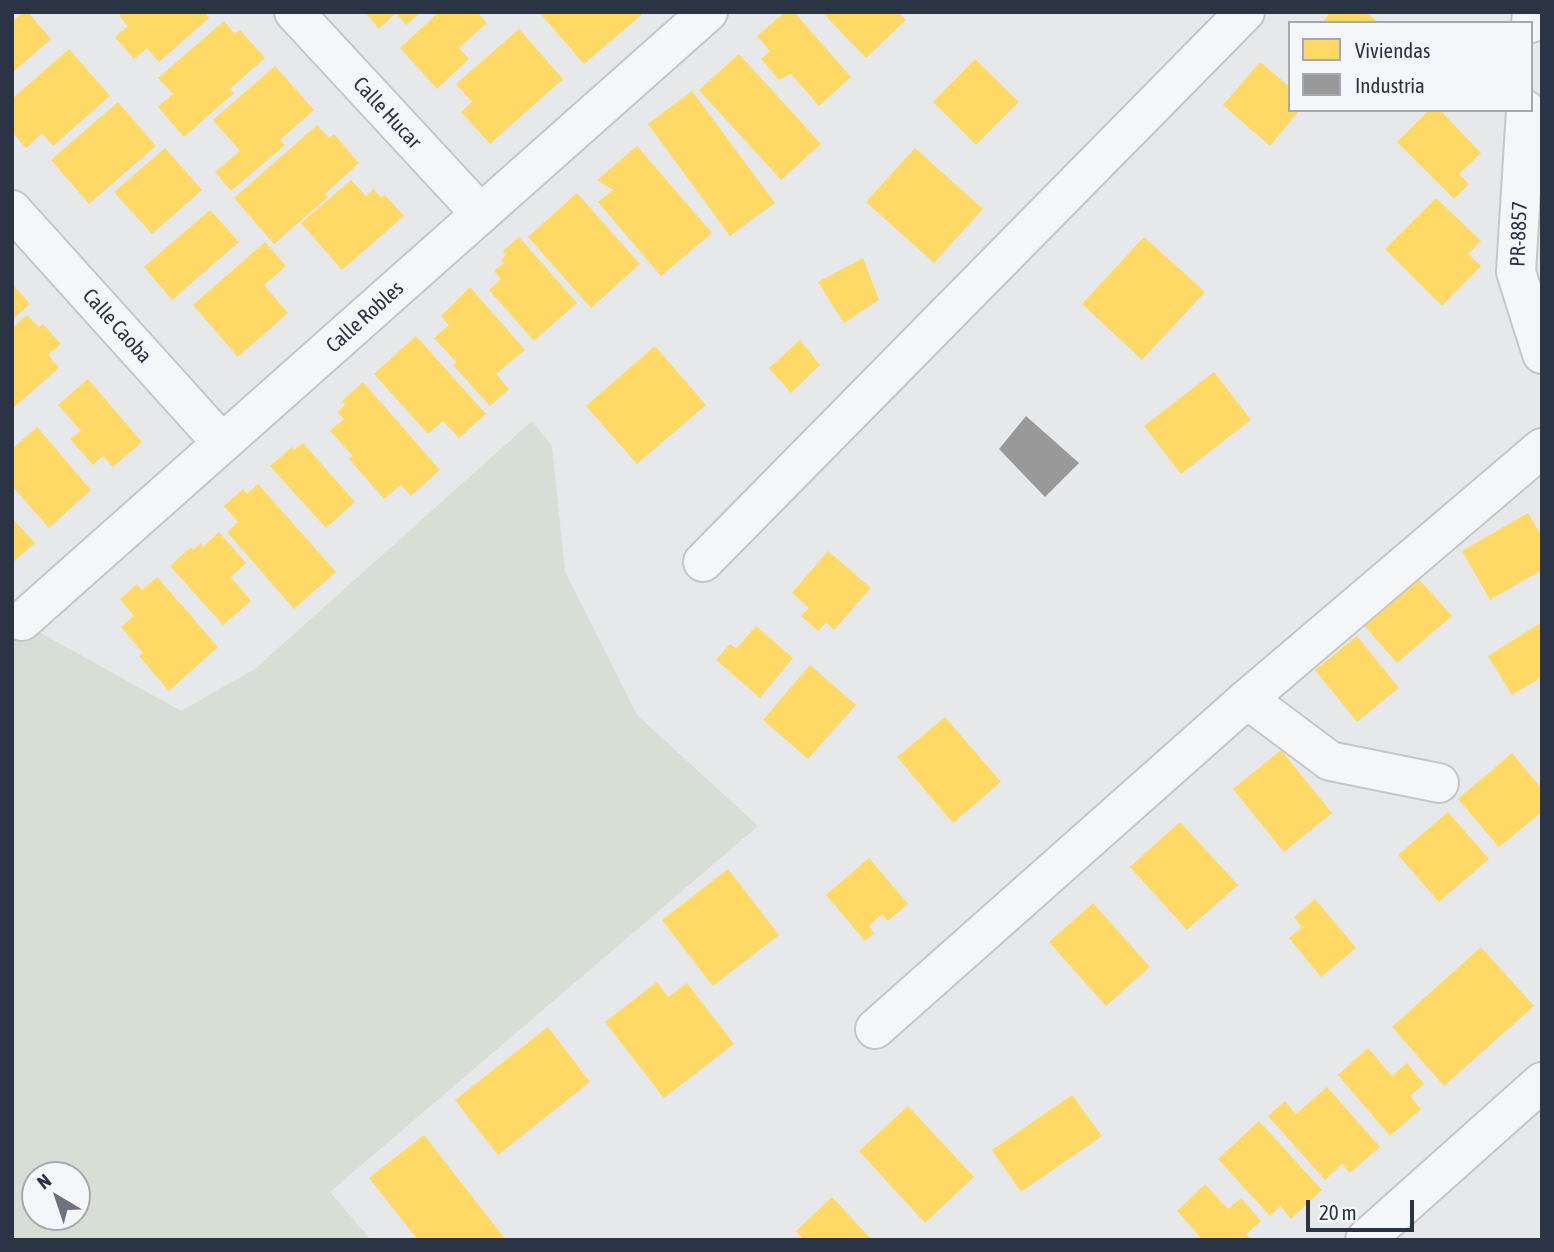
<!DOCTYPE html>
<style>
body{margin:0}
#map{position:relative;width:1554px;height:1252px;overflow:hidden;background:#e6e8ea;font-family:"Asap Condensed",sans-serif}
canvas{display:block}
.frame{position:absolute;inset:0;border:14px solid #2b3445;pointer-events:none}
.legend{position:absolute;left:1288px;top:21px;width:245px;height:91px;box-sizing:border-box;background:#f4f6f9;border:2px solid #a4a8b1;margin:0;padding:9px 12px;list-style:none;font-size:21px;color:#2b3445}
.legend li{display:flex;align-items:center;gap:14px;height:35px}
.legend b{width:35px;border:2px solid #a4a8b1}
.north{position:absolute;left:21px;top:1161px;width:70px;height:70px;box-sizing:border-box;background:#f4f6f9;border:2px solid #a4a8b1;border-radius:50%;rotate:321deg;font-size:19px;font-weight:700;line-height:28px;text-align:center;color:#2b3445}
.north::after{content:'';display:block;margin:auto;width:24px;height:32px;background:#6c737f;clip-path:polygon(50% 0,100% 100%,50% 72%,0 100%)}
.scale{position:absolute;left:1306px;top:1200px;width:108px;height:32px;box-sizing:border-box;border:4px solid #2b3445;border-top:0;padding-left:9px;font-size:21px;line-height:24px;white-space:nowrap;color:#2b3445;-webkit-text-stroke:5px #f4f6f9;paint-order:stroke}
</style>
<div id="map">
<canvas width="1554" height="1252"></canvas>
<div class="frame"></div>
<ul class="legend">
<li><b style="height:19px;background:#ffd966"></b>Viviendas</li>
<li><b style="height:19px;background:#999"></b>Industria</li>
</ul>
<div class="north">N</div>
<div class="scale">20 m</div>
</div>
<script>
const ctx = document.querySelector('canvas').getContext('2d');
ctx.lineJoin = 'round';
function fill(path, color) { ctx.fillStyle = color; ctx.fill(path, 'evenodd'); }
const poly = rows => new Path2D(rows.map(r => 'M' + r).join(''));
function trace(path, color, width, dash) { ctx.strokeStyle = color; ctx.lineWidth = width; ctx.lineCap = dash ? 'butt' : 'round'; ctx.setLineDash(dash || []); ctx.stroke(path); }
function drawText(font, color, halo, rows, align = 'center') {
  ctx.font = font + ' "Asap Condensed",sans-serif'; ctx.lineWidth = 7; ctx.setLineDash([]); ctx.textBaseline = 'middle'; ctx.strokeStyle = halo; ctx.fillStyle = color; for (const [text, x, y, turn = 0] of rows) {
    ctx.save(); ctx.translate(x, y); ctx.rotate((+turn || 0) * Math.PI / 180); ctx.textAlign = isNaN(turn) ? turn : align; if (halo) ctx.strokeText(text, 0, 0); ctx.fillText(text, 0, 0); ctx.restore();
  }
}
fill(poly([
 [532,421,552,446,565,572,637,715,758,826,330,1192,371,1240,12,1240,12,617,181,711,255,669],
 [35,1175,77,1175,77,1217,35,1217]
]), '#d6ded6');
fill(poly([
 [23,12,28,12,51,39,12,73,12,22],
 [123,12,204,12,209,18,159,62,147,48,134,59,115,37,128,26,119,16],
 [365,12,421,12,406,25,396,13,379,29],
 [439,12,477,12,487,23,459,48,469,59,437,89,400,48],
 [539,12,645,12,584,64],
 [785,12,794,12,851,77,819,106,791,74,779,80,761,59,770,51,757,36],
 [822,12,898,12,906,20,866,58],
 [1330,12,1366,12,1379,23,1322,23],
 [224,21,235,34,240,30,265,58,230,89,234,93,184,137,158,107,173,94,158,78],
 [519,29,563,79,490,144,461,112,472,102,456,84],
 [69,49,110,96,53,146,42,133,26,148,12,132,14,124,12,122,12,99],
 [739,54,821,144,781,180,699,90],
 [975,59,1019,102,976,145,933,102],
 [1260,62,1290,87,1290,110,1300,110,1270,146,1223,105],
 [275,66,314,110,280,140,285,145,231,191,215,172,240,151,213,120],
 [692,91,775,203,730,236,648,124],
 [118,102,156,146,89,204,51,160],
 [1429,110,1440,110,1481,153,1459,174,1469,184,1454,199,1397,142],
 [317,125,329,138,334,134,359,163,325,194,328,197,274,244,234,198],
 [637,146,712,233,661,276,598,202,613,190,597,180],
 [165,148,202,190,152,234,114,192],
 [915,148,983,209,934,263,866,202],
 [351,180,366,196,374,189,381,198,385,195,404,216,342,270,301,223],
 [577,193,640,264,591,308,528,237],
 [1436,198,1481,241,1468,254,1481,266,1442,306,1385,249],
 [210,210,239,242,172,300,144,267],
 [519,237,577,303,534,341,489,290,501,279,494,271,504,263,501,260,506,255,503,251],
 [1144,237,1205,292,1142,360,1082,304],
 [265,242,286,266,264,285,288,313,238,357,193,305],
 [863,258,879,300,844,323,818,282],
 [12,284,30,304,12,320],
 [470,287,525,350,496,374,509,389,490,406,453,365,456,362,434,338,449,325,441,316],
 [27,315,39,327,43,324,61,344,48,355,59,368,12,409,12,328],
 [416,336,486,414,459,438,443,421,428,434,374,374],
 [800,340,820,365,791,393,769,368],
 [655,346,706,405,637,464,586,406],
 [1214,372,1251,420,1181,474,1144,426],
 [88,379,142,442,113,467,103,456,93,465,70,439,81,431,58,405],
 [363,382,440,470,411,496,401,485,384,499,349,459,353,456,330,431,344,419,337,412,345,405,342,401],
 [37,427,91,490,49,528,12,486,12,449],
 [303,443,355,502,326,528,270,466,292,447,294,450],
 [258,484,336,572,294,609,227,532,238,522,224,506,243,489,247,494],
 [1528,513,1542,537,1542,570,1490,600,1462,551],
 [12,518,35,543,12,563],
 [219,532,246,563,231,577,251,601,223,625,170,566,191,547,193,550,201,543,203,547],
 [828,551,871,588,834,630,826,622,818,631,801,616,809,608,792,593],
 [157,577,218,647,169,691,139,656,143,653,121,627,134,616,120,599,137,584,142,590],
 [1417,577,1452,616,1397,663,1363,624],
 [1542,622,1542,677,1512,695,1488,656],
 [756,626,793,658,760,698,716,660,730,644,736,649],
 [1357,636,1399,688,1357,722,1315,670],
 [810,665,856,705,808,759,763,720],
 [945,717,1001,782,953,823,897,757],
 [1281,750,1332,813,1284,852,1233,789],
 [1512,753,1542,789,1542,812,1499,847,1458,799],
 [1448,812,1489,859,1439,902,1398,855],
 [1180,822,1238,885,1187,930,1130,867],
 [869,858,908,904,888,921,882,914,869,926,874,933,865,941,826,895],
 [728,869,779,935,713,986,662,920],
 [1315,899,1356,948,1321,977,1289,938,1302,927,1294,917],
 [1093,903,1150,967,1106,1006,1049,942],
 [1481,947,1534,1006,1444,1086,1392,1027],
 [657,982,668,997,687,983,734,1044,664,1098,605,1022],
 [548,1027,590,1082,498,1155,455,1100],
 [1368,1048,1392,1076,1407,1063,1424,1084,1410,1096,1421,1109,1390,1136,1338,1075],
 [1327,1087,1380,1147,1350,1173,1342,1164,1325,1180,1268,1116,1285,1101,1296,1114],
 [1072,1095,1102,1136,1021,1192,992,1150],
 [908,1106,974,1177,925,1223,859,1151],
 [1259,1121,1322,1190,1291,1219,1280,1206,1270,1216,1218,1159],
 [424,1135,506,1240,418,1240,369,1178],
 [1205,1184,1228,1209,1241,1198,1261,1221,1246,1234,1251,1240,1203,1240,1177,1211],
 [832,1197,872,1240,804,1240,796,1231]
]), '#ffd966');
fill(poly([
 [1026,416,1079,463,1045,497,999,449]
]), '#999');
const minor = poly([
 [294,12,481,214],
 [1531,23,1532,12],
 [1526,110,1516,272,1542,354],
 [12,210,222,443],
 [703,562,1245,12],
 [22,621,708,12],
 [1247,699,1330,761,1439,783],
 [875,1029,1247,699,1542,448],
 [1365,1240,1542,1082]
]);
trace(minor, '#c4c6c8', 42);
trace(minor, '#f5f6f7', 38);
drawText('21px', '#2b3445', '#f4f6f9', [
 ["Calle Hucar",387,113,47],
 ["PR-8857",1519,234,-88],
 ["Calle Robles",365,317,-42],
 ["Calle Caoba",117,326,48]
]);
</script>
